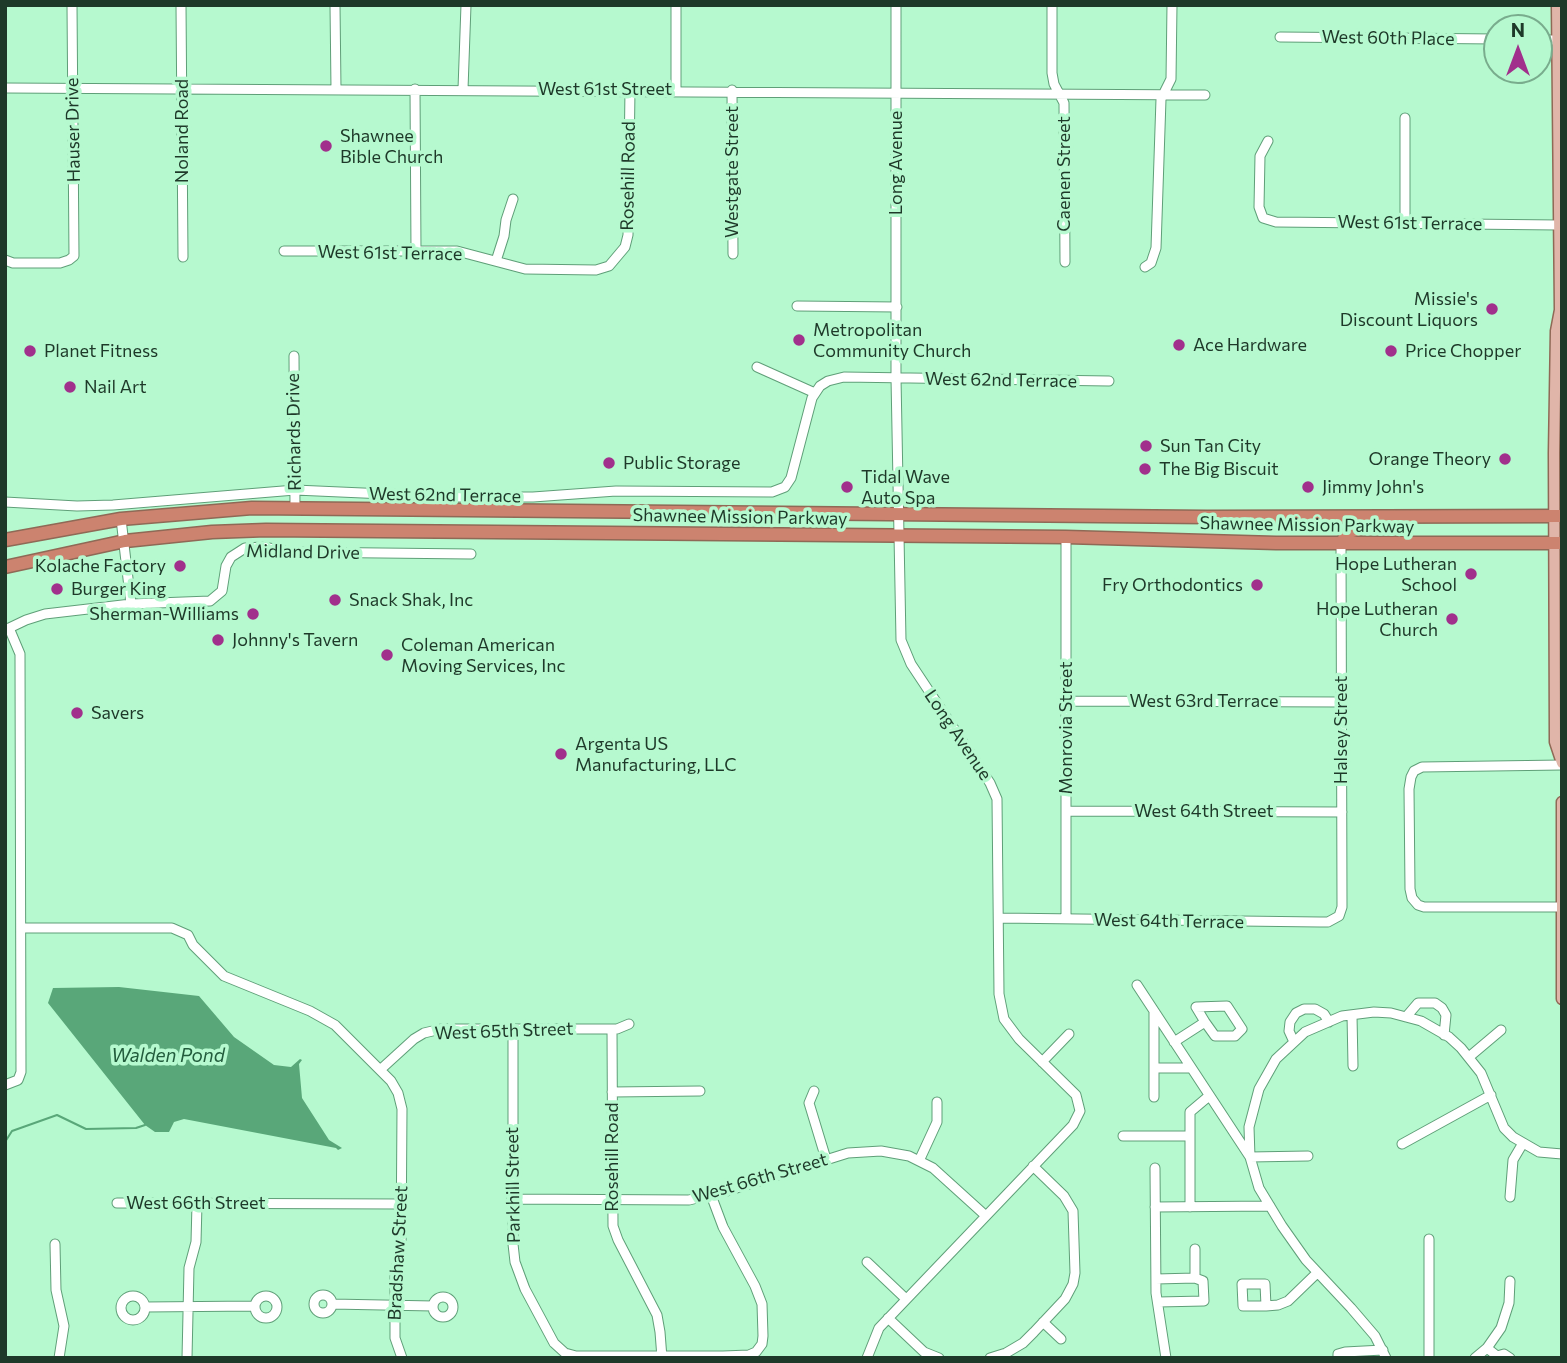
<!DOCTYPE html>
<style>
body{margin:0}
#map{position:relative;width:1567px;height:1363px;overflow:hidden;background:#b6f9cf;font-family:Commissioner,sans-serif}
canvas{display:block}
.frame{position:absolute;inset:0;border:7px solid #1e3929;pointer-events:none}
.north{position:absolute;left:1483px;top:14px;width:70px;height:70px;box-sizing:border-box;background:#b6f9cf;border:2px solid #79ac8d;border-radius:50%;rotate:0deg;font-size:19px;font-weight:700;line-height:28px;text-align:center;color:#1e3929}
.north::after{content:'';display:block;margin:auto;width:24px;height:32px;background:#a1308c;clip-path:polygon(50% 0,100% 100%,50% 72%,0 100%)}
</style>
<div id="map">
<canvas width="1567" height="1363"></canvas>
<div class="frame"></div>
<div class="north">N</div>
</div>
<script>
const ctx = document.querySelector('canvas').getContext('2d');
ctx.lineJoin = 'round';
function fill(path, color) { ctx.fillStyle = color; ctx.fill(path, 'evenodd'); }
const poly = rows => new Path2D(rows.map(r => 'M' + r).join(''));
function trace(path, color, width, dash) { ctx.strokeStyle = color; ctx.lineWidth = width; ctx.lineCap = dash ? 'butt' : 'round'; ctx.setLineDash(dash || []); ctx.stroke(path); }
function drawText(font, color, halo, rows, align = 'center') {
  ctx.font = font + ' Commissioner,sans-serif'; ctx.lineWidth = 7; ctx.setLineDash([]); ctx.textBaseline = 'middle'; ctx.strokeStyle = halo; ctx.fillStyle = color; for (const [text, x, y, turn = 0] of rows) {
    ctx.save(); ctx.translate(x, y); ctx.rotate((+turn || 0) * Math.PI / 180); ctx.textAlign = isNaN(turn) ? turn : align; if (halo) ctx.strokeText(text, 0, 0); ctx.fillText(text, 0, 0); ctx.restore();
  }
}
fill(poly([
 [119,987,199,996,234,1037,274,1065,291,1067,300,1059,302,1060,299,1064,302,1098,329,1140,342,1148,338,1150,336,1148,184,1119,174,1122,169,1132,155,1132,145,1125,48,1003,53,988]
]), '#59a779');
trace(poly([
 [5,1142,12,1131,57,1115,86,1129,136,1128,145,1125]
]), '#59a779', 2);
const minor = poly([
 [181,5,183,257],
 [335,5,336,89],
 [1052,5,1052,73,1054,84,1064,103,1065,262],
 [1280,37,1497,39],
 [1539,40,1557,40],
 [5,88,1205,95],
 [415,89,416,251],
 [463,89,466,5],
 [676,90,676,5],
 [732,90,733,254],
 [1268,141,1260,156,1259,207,1263,218,1276,222,1558,225],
 [1405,223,1405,118],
 [284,251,457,251,525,269,596,270,609,266,625,247,628,235,630,90],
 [5,260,13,263,60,263,69,260,74,256,72,5],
 [496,261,504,236,506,220,513,199],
 [1145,267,1151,263,1156,248,1161,99,1171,79,1172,5],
 [797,306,897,307],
 [294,356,295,507],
 [757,367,815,393],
 [5,502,77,506,113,505,295,490,453,497,533,497,616,491,772,492,785,487,791,478,812,398,820,386,828,381,844,377,1109,381],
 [121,519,131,604],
 [1066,537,1066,919],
 [5,630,26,620,45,614,131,604,210,601,222,591,226,566,231,557,245,548,263,547,291,552,471,554],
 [1067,701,1341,702],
 [1066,811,1342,812],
 [1561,907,1424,907,1418,905,1412,898,1410,889,1409,789,1411,777,1414,771,1422,767,1562,765],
 [999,918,1320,922,1328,922,1339,916,1342,907,1341,543],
 [22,928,172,928,188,935,193,945,224,976,310,1011,335,1025,391,1081,398,1093,402,1109,401,1253,395,1272,395,1338,402,1358],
 [1137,985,1250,1157,1259,1188,1282,1226,1306,1260,1351,1308,1375,1336,1386,1358],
 [1154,1013,1154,1097],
 [1352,1015,1353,1066],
 [1406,1017,1418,1003,1435,1003,1442,1008,1446,1015,1444,1035],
 [513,1029,513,1244,515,1262,525,1289,554,1343,565,1353,576,1356,723,1356,749,1355,756,1352,762,1344,763,1336,762,1304,755,1286,723,1227,711,1195],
 [612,1029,613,1226,618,1240,657,1315,660,1332,662,1358],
 [1174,1042,1205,1022,1215,1036,1235,1036,1242,1029,1227,1006,1196,1007,1205,1022],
 [1294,1042,1289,1031,1290,1022,1296,1013,1304,1009,1315,1009,1324,1014,1329,1022],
 [1469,1057,1501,1030],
 [1042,1062,1069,1034],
 [1154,1068,1190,1068],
 [380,1070,414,1039,424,1033,441,1029,617,1029,629,1024],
 [5,1085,18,1080,21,1072,20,654,9,628],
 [814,1091,809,1103,826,1159],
 [612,1092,700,1091],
 [1123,1136,1189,1136],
 [1402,1144,1491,1095],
 [1308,1156,1250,1157,1249,1127,1259,1089,1276,1059,1305,1032,1342,1016,1374,1012,1391,1013,1421,1021,1449,1037,1461,1048,1481,1073,1504,1128,1513,1137,1539,1152,1562,1154],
 [919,1161,937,1122,937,1102],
 [1155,1168,1156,1293,1166,1358],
 [1510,1197,1513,1160,1523,1143],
 [512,1199,689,1200,727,1191,848,1153,881,1151,909,1156,933,1168,986,1216],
 [117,1203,401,1204],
 [1155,1207,1270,1206],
 [1190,1207,1190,1112,1209,1096],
 [1429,1239,1429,1358],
 [55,1244,56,1290,64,1326,59,1358],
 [867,1262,906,1299],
 [1156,1279,1195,1278,1195,1249],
 '314 1304a9 9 0 1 1 18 0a9 9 0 1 1-18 0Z',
 '255 1307a11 11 0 1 1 22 0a11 11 0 1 1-22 0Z',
 '121 1308a12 12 0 1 1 24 0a12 12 0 1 1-24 0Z',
 '433 1307a10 10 0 1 1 20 0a10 10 0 1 1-20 0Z',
 [1158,1302,1204,1301,1203,1281,1195,1278],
 [332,1304,433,1306],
 [1266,1306,1243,1306,1242,1284,1265,1284,1266,1306,1278,1305,1288,1301,1317,1273],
 [145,1307,255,1306],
 [888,1318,924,1352,939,1358],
 [1043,1322,1061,1339],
 [1487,1348,1497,1356,1504,1354,1510,1358],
 [187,1358,189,1268,196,1242,197,1204],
 [867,1358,879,1328,1073,1125,1080,1111,1076,1095,1019,1039,1004,1019,999,994,997,799,990,783,911,664,901,640,896,378,896,5],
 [990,1358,1006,1353,1023,1343,1034,1332,1065,1299,1073,1284,1075,1273,1073,1211,1064,1196,1033,1166],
 [1338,1358,1338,1354,1345,1352,1383,1350],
 [1475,1358,1487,1348,1501,1328,1509,1303,1510,1281]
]);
const major = poly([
 [1557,5,1560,310,1556,331,1554,453,1555,742,1562,763],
 [1562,802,1562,999]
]);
const highway = poly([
 [5,540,121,519,252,508,1207,517,1562,516],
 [1341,543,1349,532,1386,522],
 [5,567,125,541,212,532,266,530,1066,537,1276,543,1562,543]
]);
trace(minor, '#5f9f78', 11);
trace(major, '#8f6956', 13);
trace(highway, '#8f6956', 15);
trace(minor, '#fff', 9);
trace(major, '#e0b5a9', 10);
trace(highway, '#cc836f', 12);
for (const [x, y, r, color] of [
 [326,146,7,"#a1308c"],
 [1492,309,7,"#a1308c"],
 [799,340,7,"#a1308c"],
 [1179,345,7,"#a1308c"],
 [30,351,7,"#a1308c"],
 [1391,351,7,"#a1308c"],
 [70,387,7,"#a1308c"],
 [1146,446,7,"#a1308c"],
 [1505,459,7,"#a1308c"],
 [609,463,7,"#a1308c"],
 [1145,469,7,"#a1308c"],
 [847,487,7,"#a1308c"],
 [1308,487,7,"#a1308c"],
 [180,566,7,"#a1308c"],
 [1471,574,7,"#a1308c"],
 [1257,585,7,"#a1308c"],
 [57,589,7,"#a1308c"],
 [335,600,7,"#a1308c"],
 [253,614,7,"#a1308c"],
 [1452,619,7,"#a1308c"],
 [218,640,7,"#a1308c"],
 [387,655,7,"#a1308c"],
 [77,713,7,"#a1308c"],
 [561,754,7,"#a1308c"]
]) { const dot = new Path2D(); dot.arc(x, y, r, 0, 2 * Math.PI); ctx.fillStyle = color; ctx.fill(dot); trace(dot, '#b6f9cf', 2.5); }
drawText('18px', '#1e3929', '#b6f9cf', [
 ["West 60th Place",1388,38,1],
 ["West 61st Street",605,89],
 ["Hauser Drive",73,130,-91],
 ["Noland Road",182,131,-90],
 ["Long Avenue",896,163,-90],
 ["Westgate Street",732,172,-90],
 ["Caenen Street",1064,174,-90],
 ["Rosehill Road",628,176,-89],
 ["West 61st Terrace",1410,223,1],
 ["West 61st Terrace",390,253,1],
 ["West 62nd Terrace",1001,380,1],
 ["Richards Drive",294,432,-91],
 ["West 62nd Terrace",445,495,1],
 ["Shawnee Mission Parkway",740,517,1],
 ["Shawnee Mission Parkway",1307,525,1],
 ["Midland Drive",303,552,1],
 ["West 63rd Terrace",1204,701],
 ["Monrovia Street",1066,728,-90],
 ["Halsey Street",1341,730,-90],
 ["Long Avenue",958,735,56],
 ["West 64th Street",1204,811],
 ["West 64th Terrace",1169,921,1],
 ["West 65th Street",504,1031,-2],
 ["Rosehill Road",612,1157,-90],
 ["West 66th Street",760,1178,-16],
 ["Parkhill Street",513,1185,-91],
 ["West 66th Street",196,1203],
 ["Bradshaw Street",398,1253,-87]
]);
drawText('18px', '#1e3929', '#b6f9cf', [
 ["Shawnee",340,136],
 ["Bible Church",340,157],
 ["Missie's",1478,299,"right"],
 ["Discount Liquors",1478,320,"right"],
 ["Metropolitan",813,330],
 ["Community Church",813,351],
 ["Ace Hardware",1193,345],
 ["Planet Fitness",44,351],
 ["Price Chopper",1405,351],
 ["Nail Art",84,387],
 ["Sun Tan City",1160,446],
 ["Orange Theory",1491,459,"right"],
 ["Public Storage",623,463],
 ["The Big Biscuit",1159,469],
 ["Tidal Wave",861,477],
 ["Auto Spa",861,498],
 ["Jimmy John's",1322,487],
 ["Hope Lutheran",1457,564,"right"],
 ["School",1457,585,"right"],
 ["Kolache Factory",166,566,"right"],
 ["Fry Orthodontics",1243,585,"right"],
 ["Burger King",71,589],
 ["Snack Shak, Inc",349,600],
 ["Hope Lutheran",1438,609,"right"],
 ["Church",1438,630,"right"],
 ["Sherman-Williams",239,614,"right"],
 ["Johnny's Tavern",232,640],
 ["Coleman American",401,645],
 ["Moving Services, Inc",401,666],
 ["Savers",91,713],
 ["Argenta US",575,744],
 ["Manufacturing, LLC",575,765]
], 'left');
drawText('italic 19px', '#225c3c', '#b6f9cf', [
 ["Walden Pond",168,1056]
]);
</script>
